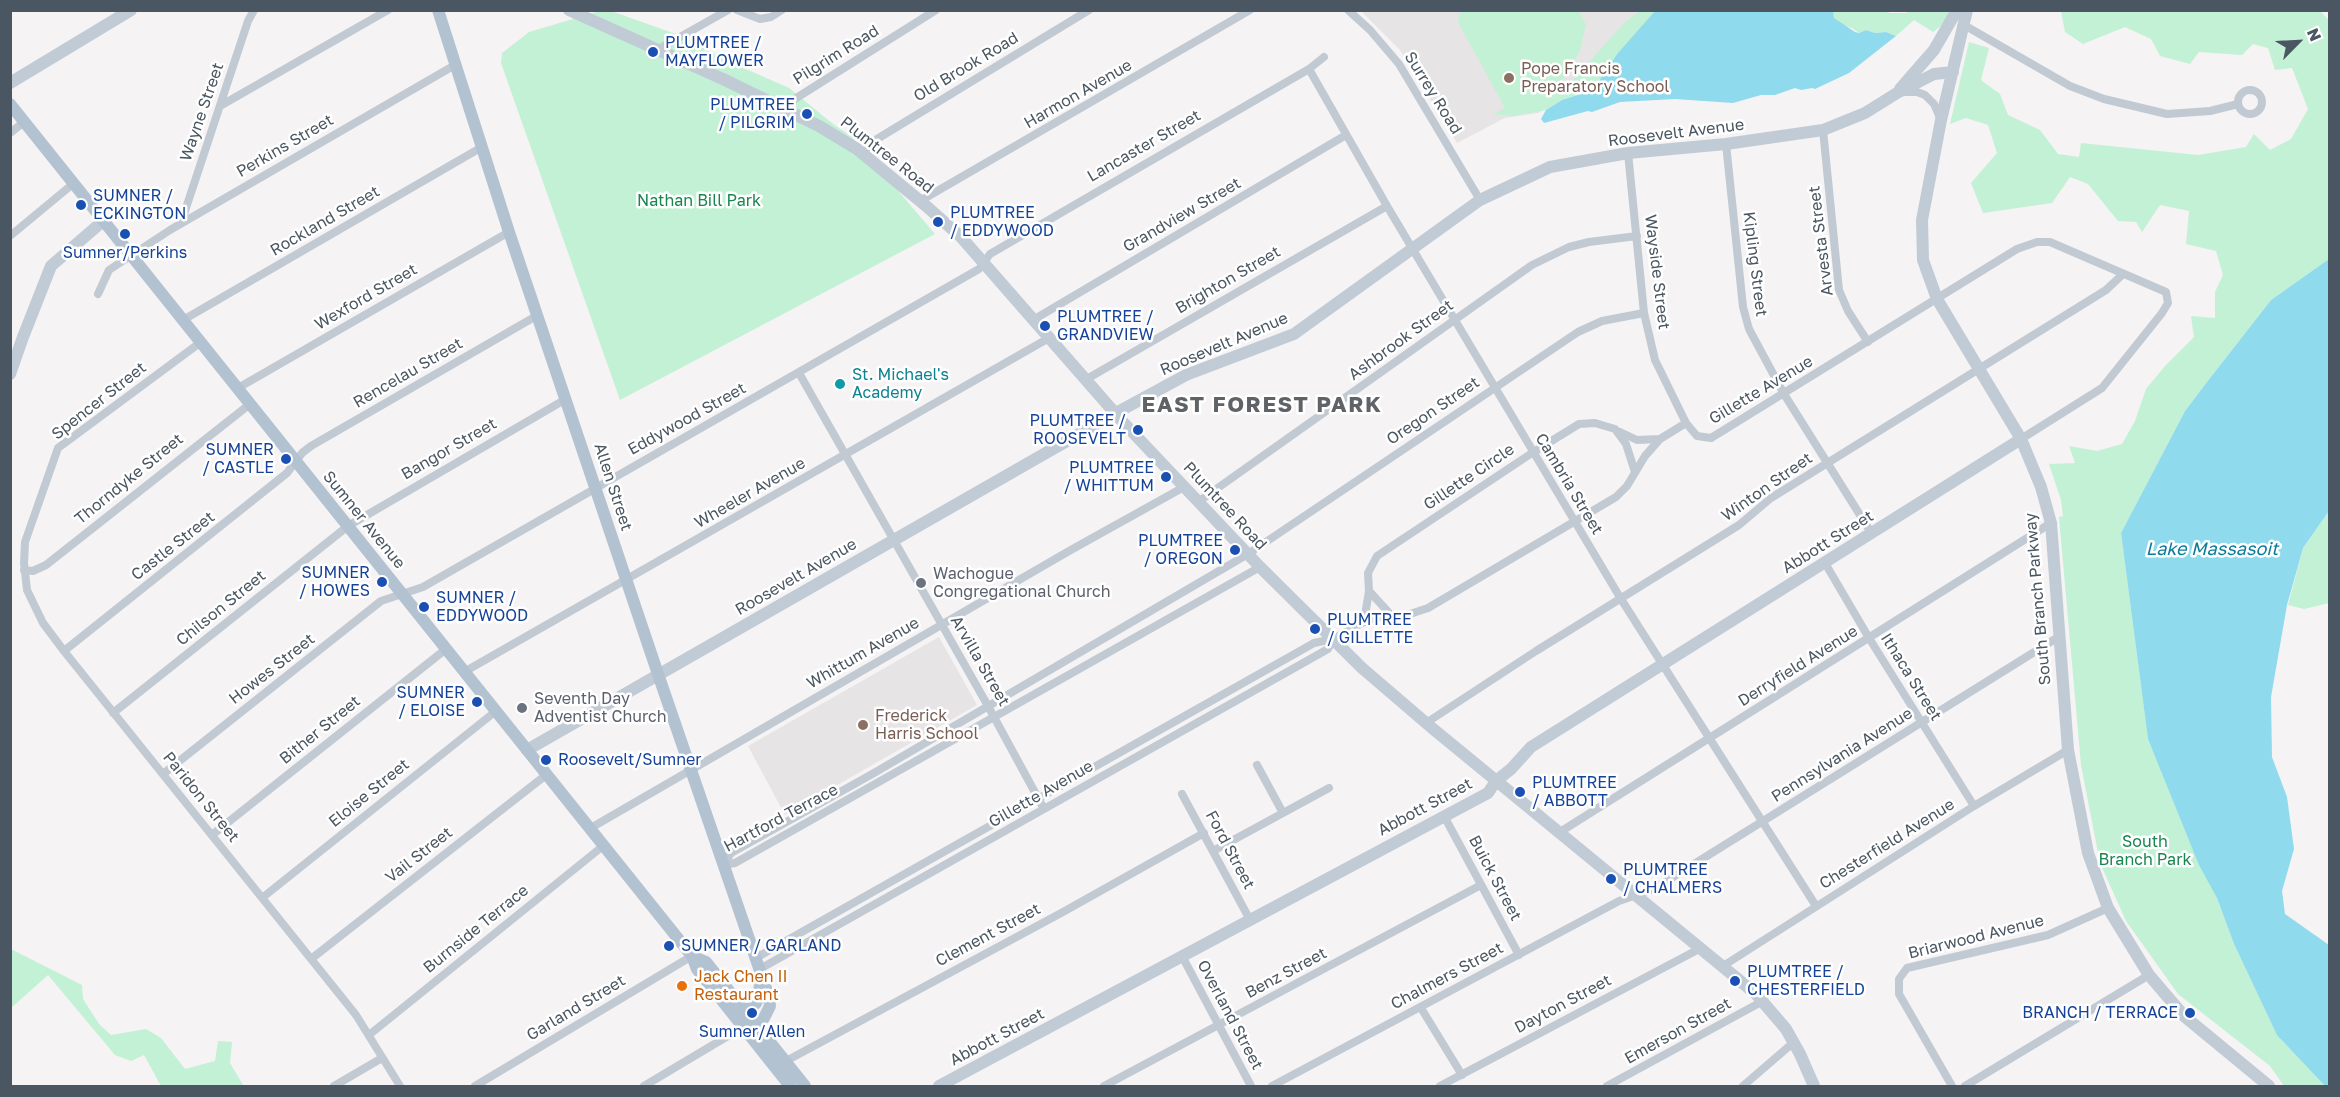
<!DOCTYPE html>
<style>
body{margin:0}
#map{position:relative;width:2340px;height:1097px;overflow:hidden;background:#f5f3f3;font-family:"Golos Text",sans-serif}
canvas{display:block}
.frame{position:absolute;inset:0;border:12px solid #4a5661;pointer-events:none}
.north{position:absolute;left:2268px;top:12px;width:60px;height:60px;-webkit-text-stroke:4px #fff;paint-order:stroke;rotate:66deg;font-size:16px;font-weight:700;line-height:24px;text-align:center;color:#4a5661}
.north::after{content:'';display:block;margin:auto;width:21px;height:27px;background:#4a5661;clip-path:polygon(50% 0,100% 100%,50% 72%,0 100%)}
</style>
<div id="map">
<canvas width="2340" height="1097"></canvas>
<div class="frame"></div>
<div class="north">N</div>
</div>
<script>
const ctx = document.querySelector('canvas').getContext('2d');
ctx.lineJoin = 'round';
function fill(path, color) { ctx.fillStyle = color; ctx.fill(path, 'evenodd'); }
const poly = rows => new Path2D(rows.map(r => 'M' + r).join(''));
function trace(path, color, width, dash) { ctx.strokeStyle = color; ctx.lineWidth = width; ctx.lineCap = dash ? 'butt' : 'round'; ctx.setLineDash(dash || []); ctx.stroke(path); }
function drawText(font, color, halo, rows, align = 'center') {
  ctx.font = font + ' "Golos Text",sans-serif'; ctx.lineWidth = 5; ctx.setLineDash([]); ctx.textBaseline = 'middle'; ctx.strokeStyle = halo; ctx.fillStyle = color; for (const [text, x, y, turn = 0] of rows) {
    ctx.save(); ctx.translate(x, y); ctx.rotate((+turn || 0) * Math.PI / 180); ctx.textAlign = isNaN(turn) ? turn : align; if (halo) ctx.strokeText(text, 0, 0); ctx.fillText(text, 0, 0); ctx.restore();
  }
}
fill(poly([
 [1361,11,1660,11,1562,100,1538,113,1505,118,1457,143,1400,50],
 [939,637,977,705,785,815,748,746]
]), '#e6e4e5');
fill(poly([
 [1888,10,1889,13,1907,13,1908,11,1952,11,1946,22,1933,32,1914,20,1896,36,1886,32,1875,33,1866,30,1859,33,1852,28,1844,26,1834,18,1833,11],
 [2319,10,2329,20,2329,259,2271,300,2207,382,2185,411,2121,533,2148,739,2217,898,2234,944,2277,1034,2325,1086,2284,1086,2270,1066,2178,994,2126,921,2100,863,2081,765,2059,517,2063,516,2061,500,2049,464,2075,463,2069,446,2097,451,2122,444,2135,421,2146,389,2165,366,2194,337,2191,316,2215,318,2215,292,2223,275,2216,251,2186,244,2189,211,2160,205,2142,232,2136,222,2118,221,2088,184,2070,177,2052,203,1983,213,1971,183,1997,153,1988,125,1966,118,1950,124,1969,42,1989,48,1981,80,2000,94,2008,115,2040,130,2058,154,2079,157,2081,143,2198,155,2246,147,2254,134,2270,150,2291,139,2308,109,2292,68,2275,70,2268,48,2253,44,2242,55,2199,52,2190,64,2160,56,2151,39,2125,27,2083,44,2065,32,2061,11],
 [600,11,611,11,687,38,721,58,789,88,833,124,852,137,935,234,620,400,501,63,502,53,529,32],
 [1464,11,1579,11,1586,25,1580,50,1566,76,1543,93,1567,87,1624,23,1640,11,1656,11,1617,54,1597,84,1590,91,1562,100,1546,110,1512,116,1493,114,1505,108,1458,22,1459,14],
 [2329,511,2329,603,2304,609,2288,605,2303,548],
 [11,949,82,985,83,999,99,1024,111,1035,146,1029,161,1038,185,1069,215,1061,218,1041,232,1042,230,1063,243,1085,239,1086,161,1086,144,1055,131,1061,115,1055,48,975,11,1008]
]), '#c3f1d5');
fill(poly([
 [1656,10,1833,11,1834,18,1855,32,1859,33,1866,30,1875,33,1886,32,1896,36,1849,73,1815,89,1812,88,1801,90,1795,88,1775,95,1761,95,1733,103,1675,99,1620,102,1592,112,1588,111,1544,123,1541,119,1546,110,1562,100,1590,91,1597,84,1617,54],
 [2329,259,2329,511,2303,548,2287,605,2271,697,2272,757,2287,797,2294,849,2282,891,2285,914,2329,945,2330,1086,2325,1086,2277,1035,2234,944,2217,898,2199,865,2148,739,2121,533,2185,411,2207,382,2271,300]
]), '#90daee');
trace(poly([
 [737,10,760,19,771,17,782,10],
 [1348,10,1370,30,1399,64,1480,200],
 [1964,25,2070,86,2104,99,2167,114,2210,111,2238,104],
 [657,50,728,10],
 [1309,69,1387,206,1621,599,1816,906],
 '2238 102a12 12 0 1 1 24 0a12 12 0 1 1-24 0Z',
 [1904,92,1917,92,1925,95,1934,104,1941,120],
 [220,106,388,10],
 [782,107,936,10],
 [1823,130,1839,290,1848,311,1868,342],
 [10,133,24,122],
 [1726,144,1743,307,1749,329,1784,394,1872,534],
 [862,153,877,139,1089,10],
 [1628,153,1644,313,1655,360,1686,423],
 [920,201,1250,10],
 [181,223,248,21,254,10],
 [10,236,74,183],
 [98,294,109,270,170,230,455,65],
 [183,320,482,147],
 [1033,320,1346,135],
 [201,342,58,448,25,542,24,563,27,590,43,623,64,651,356,1015,400,1086],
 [799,373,988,706,1044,809],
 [1085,380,1387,206],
 [238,388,509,232],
 [1620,432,1637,440,1660,439],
 [1198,502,1532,265,1569,247,1589,242,1637,236],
 [1825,563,1869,638,1974,806],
 [24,570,33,571,46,565,250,404],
 [1391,615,1369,591,1368,573,1377,556,1532,453,1579,424,1595,423,1615,429,1626,444,1635,472],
 [1364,622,1369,591],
 [64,651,287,473,302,453,311,446,538,315],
 [464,672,1049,338],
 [113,713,348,526,566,399],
 [1426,723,1536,651,1739,525,1771,498,2106,290,2123,274],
 [1257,765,1283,813],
 [163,774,381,601,423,587,979,269,990,254,1309,69,1324,57],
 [1182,794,1250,920],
 [1444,816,1519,955],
 [589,829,1069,551,1184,487],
 [1560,832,2051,523],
 [212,835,446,649],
 [1213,851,1329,788],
 [723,865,731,853,874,773,1248,554,1578,332,1602,321,1644,313],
 [723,865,735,863,1260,567],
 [262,898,496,711],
 [1182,956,1251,1086],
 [311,959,546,775],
 [754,959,1314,643,1333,639,1364,622,1379,617,1404,616,1428,608,1616,497,1627,486,1645,456,1660,439,1686,423,1697,436,1711,438,2017,249,2037,242,2050,242,2166,292,2168,303,2162,313,2102,388,2021,439],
 [1723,966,1974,806,2068,750],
 [758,970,1328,649,1333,639],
 [1421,1008,1462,1075],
 [369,1035,603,846],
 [786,1061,1063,912,1204,833],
 [334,1086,382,1058],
 [475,1086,692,956],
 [644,1086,743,1027],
 [1104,1086,1481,885],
 [1272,1086,1619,901,1654,889,2060,636],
 [1440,1086,1701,948],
 [1607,1086,1763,1001],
 [1743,1086,1794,1042],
 [1952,1086,1899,994,1899,979,1907,968,2048,935,2108,908],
 [1965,1086,2149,975]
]), '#c1cad2', 8);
trace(poly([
 [569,10,725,80,819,126,857,149,925,205,961,237,1121,420,1260,567,1362,668,1432,728,1756,994,1786,1029,1800,1054,1814,1086],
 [1967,10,1941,120,1922,220,1923,260,1937,299,2021,439,2041,487,2051,523,2068,750,2088,853,2108,908,2149,975,2184,1016,2269,1086],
 [10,83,131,10],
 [1900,89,1934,50,1957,10],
 [10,374,23,337,51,266,103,221],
 [527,750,1114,414,1186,375,1294,334,1480,200,1550,167,1628,153,1726,144,1823,130,1865,113,1897,93,1934,74,1953,72],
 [939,1086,1488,793,1496,781,1511,769,1531,747,2021,439]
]), '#c1cbd6', 12);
trace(poly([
 [438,10,509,232,658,674,769,997,770,1006,764,1018,757,1025,743,1027],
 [10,104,692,956,697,969,790,1086],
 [692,956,706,962,805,1086],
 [744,1020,746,1012,756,1003,759,997,760,980]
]), '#b3c2d1', 12);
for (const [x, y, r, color] of [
 [653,52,6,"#1a4fb4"],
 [1509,78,6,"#8d6e63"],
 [807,114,6,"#1a4fb4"],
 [81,205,6,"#1a4fb4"],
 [938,222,6,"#1a4fb4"],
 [125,234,6,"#1a4fb4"],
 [1045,326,6,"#1a4fb4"],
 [840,384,6,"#0f9aa8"],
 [1138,430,6,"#1a4fb4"],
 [286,459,6,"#1a4fb4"],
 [1166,477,6,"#1a4fb4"],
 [1235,550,6,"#1a4fb4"],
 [382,582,6,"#1a4fb4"],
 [921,583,6,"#6b7280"],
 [424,607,6,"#1a4fb4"],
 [1315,629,6,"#1a4fb4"],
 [477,702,6,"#1a4fb4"],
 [522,708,6,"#6b7280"],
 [863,725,6,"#8d6e63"],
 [546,760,6,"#1a4fb4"],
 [1520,792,6,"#1a4fb4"],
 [1611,879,6,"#1a4fb4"],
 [669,946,6,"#1a4fb4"],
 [1735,981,6,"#1a4fb4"],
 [682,986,6,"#e8710a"],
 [752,1013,6,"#1a4fb4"],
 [2190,1013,6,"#1a4fb4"]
]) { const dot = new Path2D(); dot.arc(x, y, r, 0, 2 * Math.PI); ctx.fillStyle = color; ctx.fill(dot); trace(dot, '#fff', 2); }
drawText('16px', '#164399', '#fff', [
 ["PLUMTREE /",665,43],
 ["MAYFLOWER",665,61],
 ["PLUMTREE",795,105,"right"],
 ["/ PILGRIM",795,123,"right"],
 ["SUMNER /",93,196],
 ["ECKINGTON",93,214],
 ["PLUMTREE",950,213],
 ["/ EDDYWOOD",950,231],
 ["Sumner/Perkins",125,253,"center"],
 ["PLUMTREE /",1057,317],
 ["GRANDVIEW",1057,335],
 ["PLUMTREE /",1126,421,"right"],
 ["ROOSEVELT",1126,439,"right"],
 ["SUMNER",274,450,"right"],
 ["/ CASTLE",274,468,"right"],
 ["PLUMTREE",1154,468,"right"],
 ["/ WHITTUM",1154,486,"right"],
 ["PLUMTREE",1223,541,"right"],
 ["/ OREGON",1223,559,"right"],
 ["SUMNER",370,573,"right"],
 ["/ HOWES",370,591,"right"],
 ["SUMNER /",436,598],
 ["EDDYWOOD",436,616],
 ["PLUMTREE",1327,620],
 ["/ GILLETTE",1327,638],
 ["SUMNER",465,693,"right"],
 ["/ ELOISE",465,711,"right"],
 ["Roosevelt/Sumner",558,760],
 ["PLUMTREE",1532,783],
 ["/ ABBOTT",1532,801],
 ["PLUMTREE",1623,870],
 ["/ CHALMERS",1623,888],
 ["SUMNER / GARLAND",681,946],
 ["PLUMTREE /",1747,972],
 ["CHESTERFIELD",1747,990],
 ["BRANCH / TERRACE",2178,1013,"right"],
 ["Sumner/Allen",752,1032,"center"]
], 'left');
drawText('16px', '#4a5661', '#fff', [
 ["Pilgrim Road",836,55,-32],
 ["Old Brook Road",966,67,-31],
 ["Surrey Road",1433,93,58],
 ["Harmon Avenue",1078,94,-30],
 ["Wayne Street",202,112,-71],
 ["Roosevelt Avenue",1676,133,-7],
 ["Perkins Street",285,146,-30],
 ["Lancaster Street",1144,146,-30],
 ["Plumtree Road",887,155,38],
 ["Grandview Street",1182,215,-30],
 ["Rockland Street",325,221,-30],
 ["Arvesta Street",1821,241,-97],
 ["Kipling Street",1755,264,83],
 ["Wayside Street",1657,272,83],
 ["Brighton Street",1228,280,-30],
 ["Wexford Street",366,297,-30],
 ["Ashbrook Street",1401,340,-36],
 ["Roosevelt Avenue",1224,344,-23],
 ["Rencelau Street",408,373,-30],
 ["Gillette Avenue",1761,390,-31],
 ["Spencer Street",99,401,-38],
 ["Oregon Street",1433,411,-34],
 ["Eddywood Street",687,419,-29],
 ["Bangor Street",449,449,-30],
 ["Gillette Circle",1469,477,-34],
 ["Thorndyke Street",129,479,-39],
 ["Cambria Street",1569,484,59],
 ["Allen Street",613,487,72],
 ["Winton Street",1767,487,-35],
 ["Wheeler Avenue",750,493,-30],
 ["Plumtree Road",1225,506,47],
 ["Sumner Avenue",364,520,51],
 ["Abbott Street",1828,542,-32],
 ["Castle Street",173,546,-38],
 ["Roosevelt Avenue",796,577,-30],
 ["South Branch Parkway",2038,599,-95],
 ["Chilson Street",221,608,-39],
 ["Whittum Avenue",863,653,-30],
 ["Arvilla Street",980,661,60],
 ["Derryfield Avenue",1798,666,-32],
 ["Howes Street",272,669,-38],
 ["Ithaca Street",1911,677,58],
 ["Bither Street",320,730,-39],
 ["Pennsylvania Avenue",1842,755,-32],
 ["Eloise Street",369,793,-39],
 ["Gillette Avenue",1041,794,-30],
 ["Paridon Street",201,797,51],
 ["Abbott Street",1425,807,-28],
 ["Hartford Terrace",781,818,-28],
 ["Chesterfield Avenue",1887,844,-32],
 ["Ford Street",1230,850,62],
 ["Vail Street",419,855,-38],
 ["Buick Street",1495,878,62],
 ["Burnside Terrace",476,929,-39],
 ["Clement Street",988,935,-28],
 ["Briarwood Avenue",1976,937,-14],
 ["Benz Street",1286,973,-28],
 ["Chalmers Street",1447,976,-28],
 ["Dayton Street",1563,1004,-28],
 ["Garland Street",576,1008,-31],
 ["Overland Street",1230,1015,62],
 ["Emerson Street",1678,1031,-29],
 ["Abbott Street",997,1037,-28]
]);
drawText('16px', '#785e54', '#fff', [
 ["Pope Francis",1521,69],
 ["Preparatory School",1521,87],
 ["Frederick",875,716],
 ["Harris School",875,734]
], 'left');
drawText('16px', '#17864f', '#fff', [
 ["Nathan Bill Park",699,201],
 ["South",2145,842],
 ["Branch Park",2145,860]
]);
drawText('16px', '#0d838f', '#fff', [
 ["St. Michael's",852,375],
 ["Academy",852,393]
], 'left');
drawText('16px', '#5b616d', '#fff', [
 ["Wachogue",933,574],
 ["Congregational Church",933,592],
 ["Seventh Day",534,699],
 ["Adventist Church",534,717]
], 'left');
drawText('16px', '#c56008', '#fff', [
 ["Jack Chen II",694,977],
 ["Restaurant",694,995]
], 'left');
drawText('italic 18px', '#0c7c9b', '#fff', [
 ["Lake Massasoit",2212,549]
]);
ctx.letterSpacing = '1.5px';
drawText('bold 22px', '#5f6368', '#fff', [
 ["EAST FOREST PARK",1262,405]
]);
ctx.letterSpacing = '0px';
</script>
